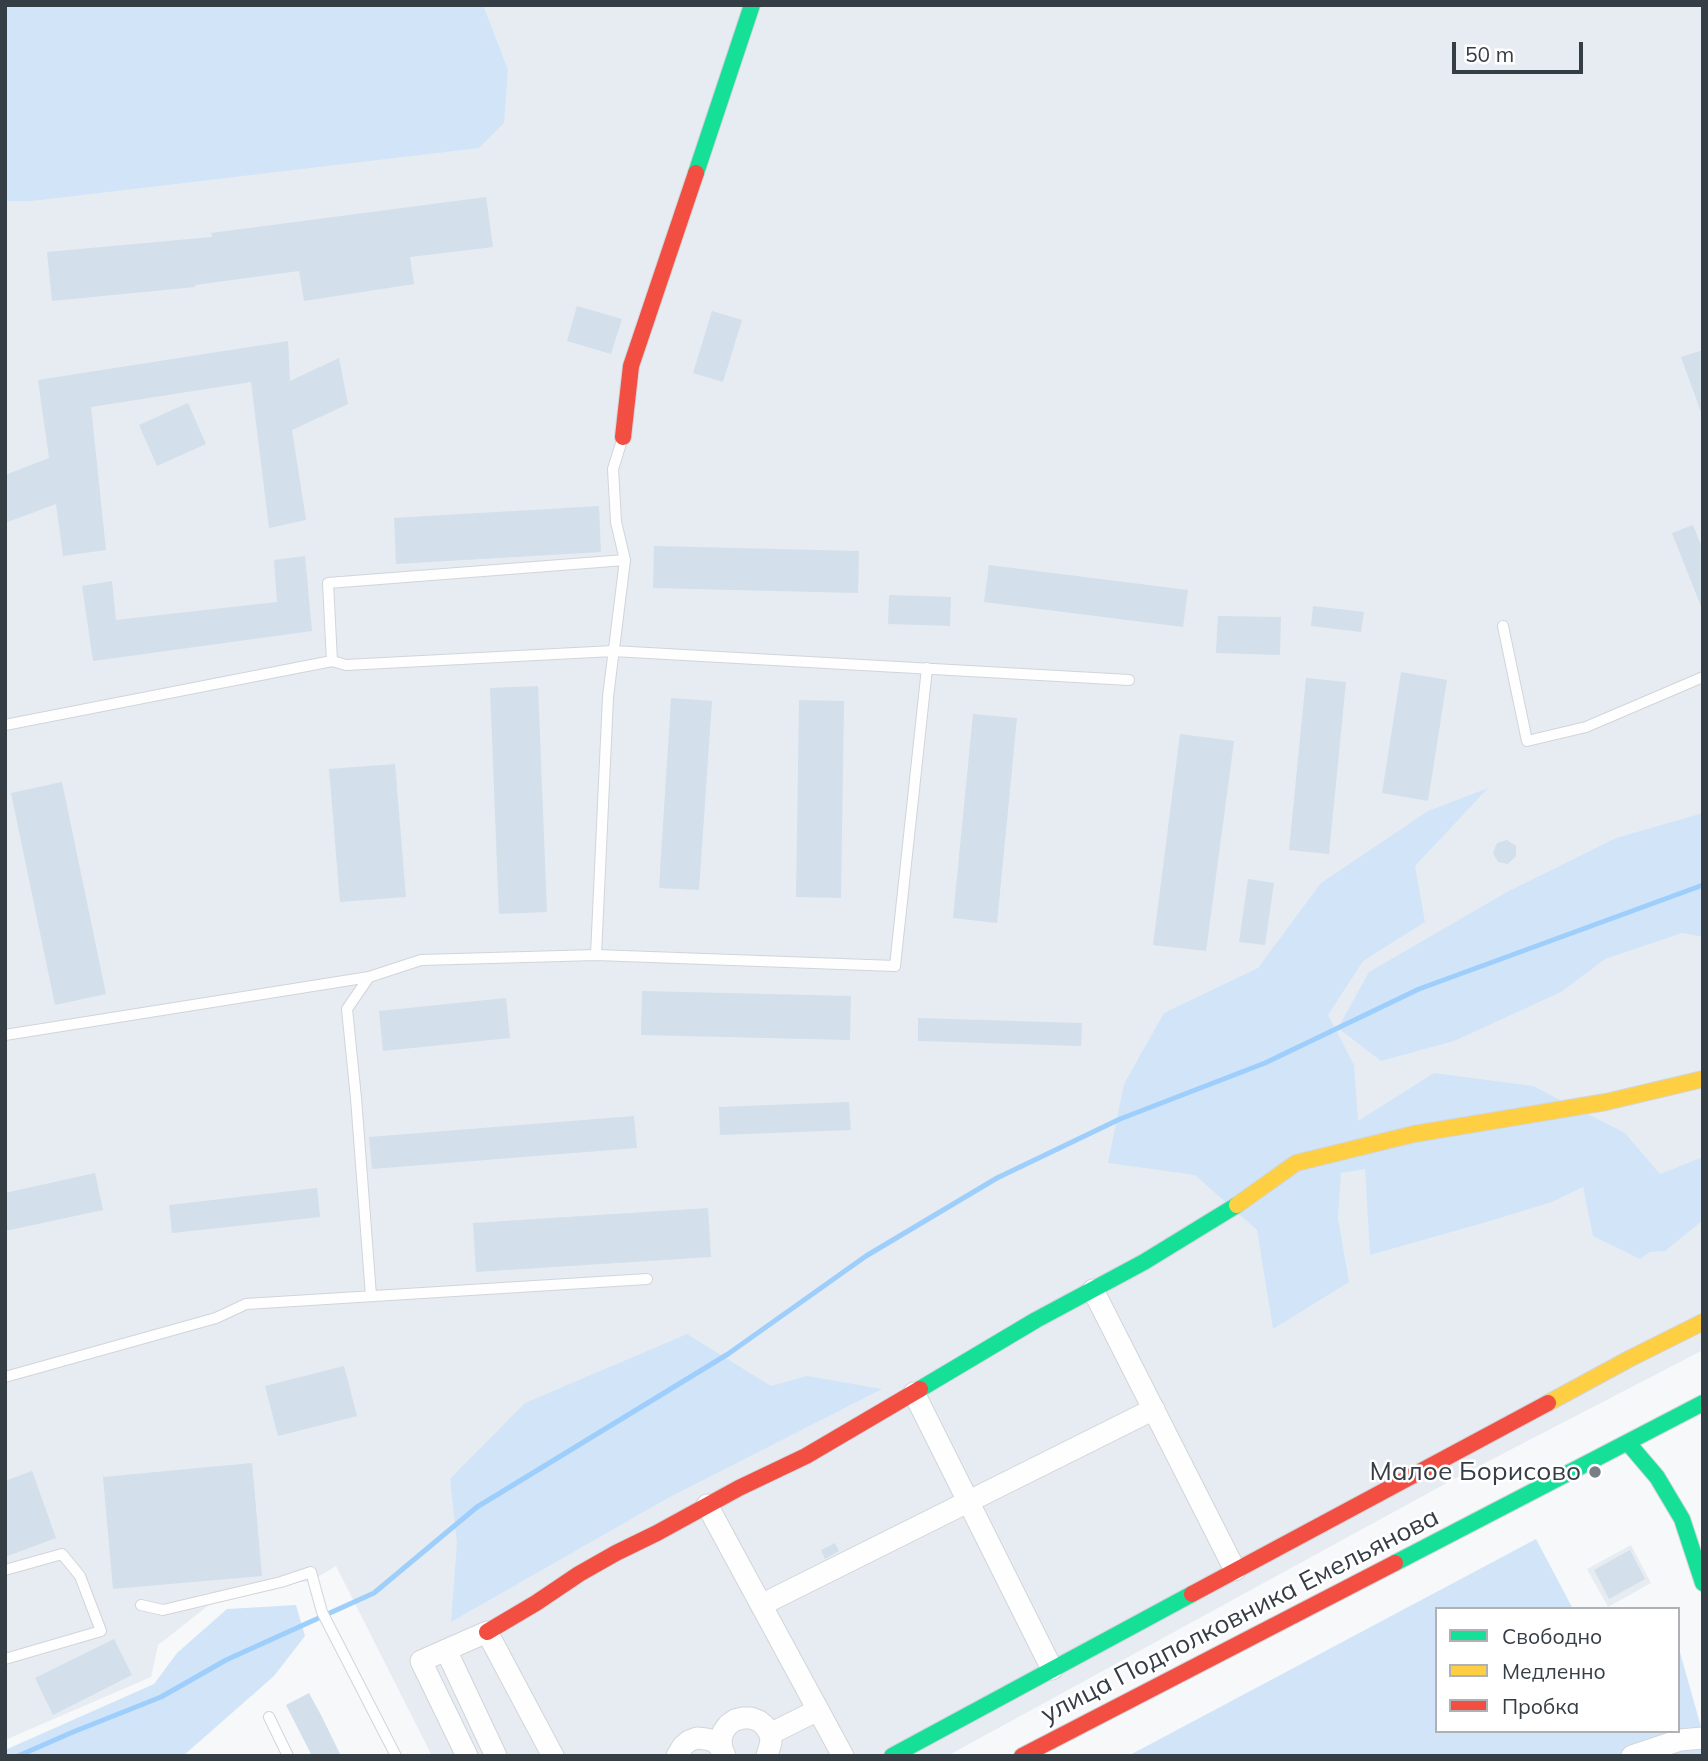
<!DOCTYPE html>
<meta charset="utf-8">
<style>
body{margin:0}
#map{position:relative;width:1708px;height:1761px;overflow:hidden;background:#f6f8fa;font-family:Mulish,sans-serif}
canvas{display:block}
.frame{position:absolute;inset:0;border:7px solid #353d45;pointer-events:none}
.legend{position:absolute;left:1435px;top:1607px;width:245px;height:126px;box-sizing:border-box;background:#fff;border:2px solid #aeb1b5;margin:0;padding:9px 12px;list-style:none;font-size:21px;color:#353d45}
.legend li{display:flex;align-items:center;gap:14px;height:35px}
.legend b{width:35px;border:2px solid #aeb1b5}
.scale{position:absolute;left:1452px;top:42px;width:131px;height:32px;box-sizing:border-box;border:4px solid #353d45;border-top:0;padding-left:9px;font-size:21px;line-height:24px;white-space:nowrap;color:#353d45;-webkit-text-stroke:5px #fff;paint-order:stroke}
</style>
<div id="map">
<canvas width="1708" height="1761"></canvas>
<div class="frame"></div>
<ul class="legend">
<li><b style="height:9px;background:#16e098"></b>Свободно</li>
<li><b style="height:9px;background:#ffcf43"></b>Медленно</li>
<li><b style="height:9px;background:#f24e42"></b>Пробка</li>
</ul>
<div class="scale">50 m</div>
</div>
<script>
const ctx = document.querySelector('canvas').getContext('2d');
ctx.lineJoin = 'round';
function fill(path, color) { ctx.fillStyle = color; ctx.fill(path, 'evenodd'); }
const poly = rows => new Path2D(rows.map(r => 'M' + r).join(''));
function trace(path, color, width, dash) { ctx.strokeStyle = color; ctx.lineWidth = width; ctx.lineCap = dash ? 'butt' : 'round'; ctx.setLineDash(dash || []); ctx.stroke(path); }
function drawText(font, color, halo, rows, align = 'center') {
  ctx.font = font + ' Mulish,sans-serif'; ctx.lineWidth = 5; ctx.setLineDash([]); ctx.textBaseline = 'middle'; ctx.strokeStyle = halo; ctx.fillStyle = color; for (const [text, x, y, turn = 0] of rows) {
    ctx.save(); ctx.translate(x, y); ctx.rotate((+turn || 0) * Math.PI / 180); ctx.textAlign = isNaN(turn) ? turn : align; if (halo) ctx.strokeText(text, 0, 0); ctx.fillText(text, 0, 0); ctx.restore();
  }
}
fill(poly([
 [5,5,1703,5,1703,1350,1454,1479,947,1756,432,1756,336,1566,311,1581,228,1590,158,1645,151,1677,5,1740],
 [1631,1545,1651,1583,1608,1607,1587,1569]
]), '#e6ecf2');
fill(poly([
 [5,5,483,5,508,70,504,123,479,148,32,201,5,201],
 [1488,788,1415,866,1425,922,1363,961,1328,1015,1354,1065,1358,1121,1434,1073,1533,1086,1625,1133,1660,1174,1703,1157,1703,1220,1665,1251,1650,1252,1640,1259,1593,1236,1583,1187,1552,1202,1483,1223,1370,1255,1365,1169,1341,1173,1338,1218,1349,1282,1273,1329,1257,1230,1195,1175,1108,1163,1124,1084,1164,1013,1258,968,1321,883,1428,811],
 [1703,813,1703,937,1682,933,1605,959,1561,992,1454,1041,1381,1061,1338,1028,1369,972,1507,892,1616,838],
 [687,1334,771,1386,807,1376,882,1389,668,1498,451,1622,457,1543,450,1479,525,1403],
 [1536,1539,1573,1609,1437,1609,1437,1731,1678,1731,1678,1645,1703,1734,1703,1756,1128,1756],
 [296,1605,305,1636,274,1676,183,1756,5,1756,5,1750,154,1684,177,1653,227,1609]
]), '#d2e5f8');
trace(poly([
 [18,1756,73,1732,161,1697,226,1660,374,1593,477,1507,728,1354,866,1256,997,1178,1120,1119,1265,1063,1419,989,1703,885]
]), '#9ecefb', 5);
fill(poly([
 [486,197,493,247,410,257,414,284,304,301,299,271,195,285,195,287,52,301,47,252,212,237,211,233],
 [577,306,622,319,611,354,567,341],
 [712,311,742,320,723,382,693,373],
 [288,341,290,381,339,358,348,404,292,430,306,520,269,528,251,382,91,407,106,550,63,556,56,504,5,523,5,475,49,458,38,380],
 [1703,350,1703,412,1701,412,1681,357],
 [188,403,206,444,157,466,139,425],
 [599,506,601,552,396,564,394,518],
 [1693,525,1703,550,1702,609,1672,533],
 [654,546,859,551,858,593,653,588],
 [305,556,312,631,93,661,82,586,112,581,116,620,277,602,274,560],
 [989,565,1188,590,1183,627,984,602],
 [889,595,951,597,950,626,888,624],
 [1313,606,1364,612,1361,632,1311,626],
 [1218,616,1281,617,1280,655,1216,653],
 [1401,672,1447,680,1428,801,1382,793],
 [1306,678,1346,682,1329,854,1289,850],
 [538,686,547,912,499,914,490,688],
 [671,698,712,701,699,890,659,888],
 [799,700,844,701,841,898,796,897],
 [973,714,1017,718,997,923,953,918],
 [1180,734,1234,741,1206,951,1153,945],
 [395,764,406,897,340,902,329,769],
 [62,782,106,994,55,1005,11,793],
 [1507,840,1516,846,1516,856,1508,864,1498,862,1493,853,1497,843],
 [1248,879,1274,883,1265,945,1239,942],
 [642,991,851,996,850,1040,641,1035],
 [506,998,510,1038,383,1051,379,1011],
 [918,1018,1082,1023,1081,1046,918,1041],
 [849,1102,851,1130,720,1135,719,1107],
 [634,1116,637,1148,372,1169,369,1137],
 [95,1173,103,1210,5,1231,5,1193],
 [317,1188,320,1217,172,1233,169,1205],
 [708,1208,711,1257,476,1272,473,1223],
 [344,1366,357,1416,278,1436,265,1386],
 [252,1463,262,1576,113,1589,103,1477],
 [32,1471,56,1538,5,1557,5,1481],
 [835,1543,839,1551,825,1559,821,1550],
 [1630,1550,1645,1579,1609,1599,1594,1570],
 [114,1639,132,1675,53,1715,35,1678],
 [309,1693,322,1717,341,1756,312,1756,286,1705]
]), '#d3dfea');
const lane = poly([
 [625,560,328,583,332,661,346,665,613,651,1129,680],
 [1503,626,1527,741,1586,727,1703,677],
 [5,725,332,661],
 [596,955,895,966,927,668],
 [5,1035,369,977],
 [371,1296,356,1098,347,1009,369,977,421,960,596,955,608,697,625,560,616,522,613,469,622,440],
 [5,1377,216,1318,246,1304,647,1279],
 [5,1570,62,1554,80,1576,101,1631,5,1659],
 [141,1605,163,1610,281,1582,311,1572,322,1612,396,1756],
 [269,1717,288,1756]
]);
const street = poly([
 [1093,1290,1235,1570],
 [914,1393,1052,1669],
 [707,1505,843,1756],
 [761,1605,1154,1409],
 [446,1650,496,1756],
 [770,1734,818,1710],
 [467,1756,421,1661,487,1632,553,1756],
 [677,1756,683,1746,689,1741,697,1738,706,1739,714,1741,720,1747,724,1756],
 [725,1756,722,1749,721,1740,723,1732,728,1725,735,1720,743,1718,751,1718,759,1721,765,1726,770,1734,771,1742,767,1756],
 [1632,1756,1680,1740,1703,1738]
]);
const fast = poly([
 [696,173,752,5],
 [920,1389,1036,1320,1144,1262,1237,1205],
 [1628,1443,1657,1477,1682,1519,1703,1583],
 [1395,1563,1703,1403],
 [892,1756,1192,1594]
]);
const slow = poly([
 [1237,1205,1296,1163,1414,1134,1606,1102,1703,1079],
 [1548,1403,1629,1359,1703,1322]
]);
const jam = poly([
 [623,437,631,366,696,173],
 [1192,1594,1548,1403],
 [487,1632,536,1603,579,1574,616,1553,657,1533,739,1488,806,1456,920,1389],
 [1022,1756,1395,1563]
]);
trace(lane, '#d1d5da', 12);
trace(street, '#d1d5da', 23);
trace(fast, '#d1d5da', 18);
trace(slow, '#d1d5da', 18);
trace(jam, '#d1d5da', 18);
trace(lane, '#fefefe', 10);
trace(street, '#fefefe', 21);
trace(fast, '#16e098', 16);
trace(slow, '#ffcf43', 16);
trace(jam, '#f24e42', 16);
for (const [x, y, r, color] of [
 [1595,1472,7,"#797e84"]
]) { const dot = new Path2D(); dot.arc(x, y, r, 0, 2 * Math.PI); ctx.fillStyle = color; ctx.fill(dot); trace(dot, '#fff', 2.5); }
drawText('26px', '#353d45', '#fff', [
 ["Малое Борисово",1581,1472]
], 'right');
drawText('26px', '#353d45', '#fff', [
 ["улица Подполковника Емельянова",1240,1616,-27]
]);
</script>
